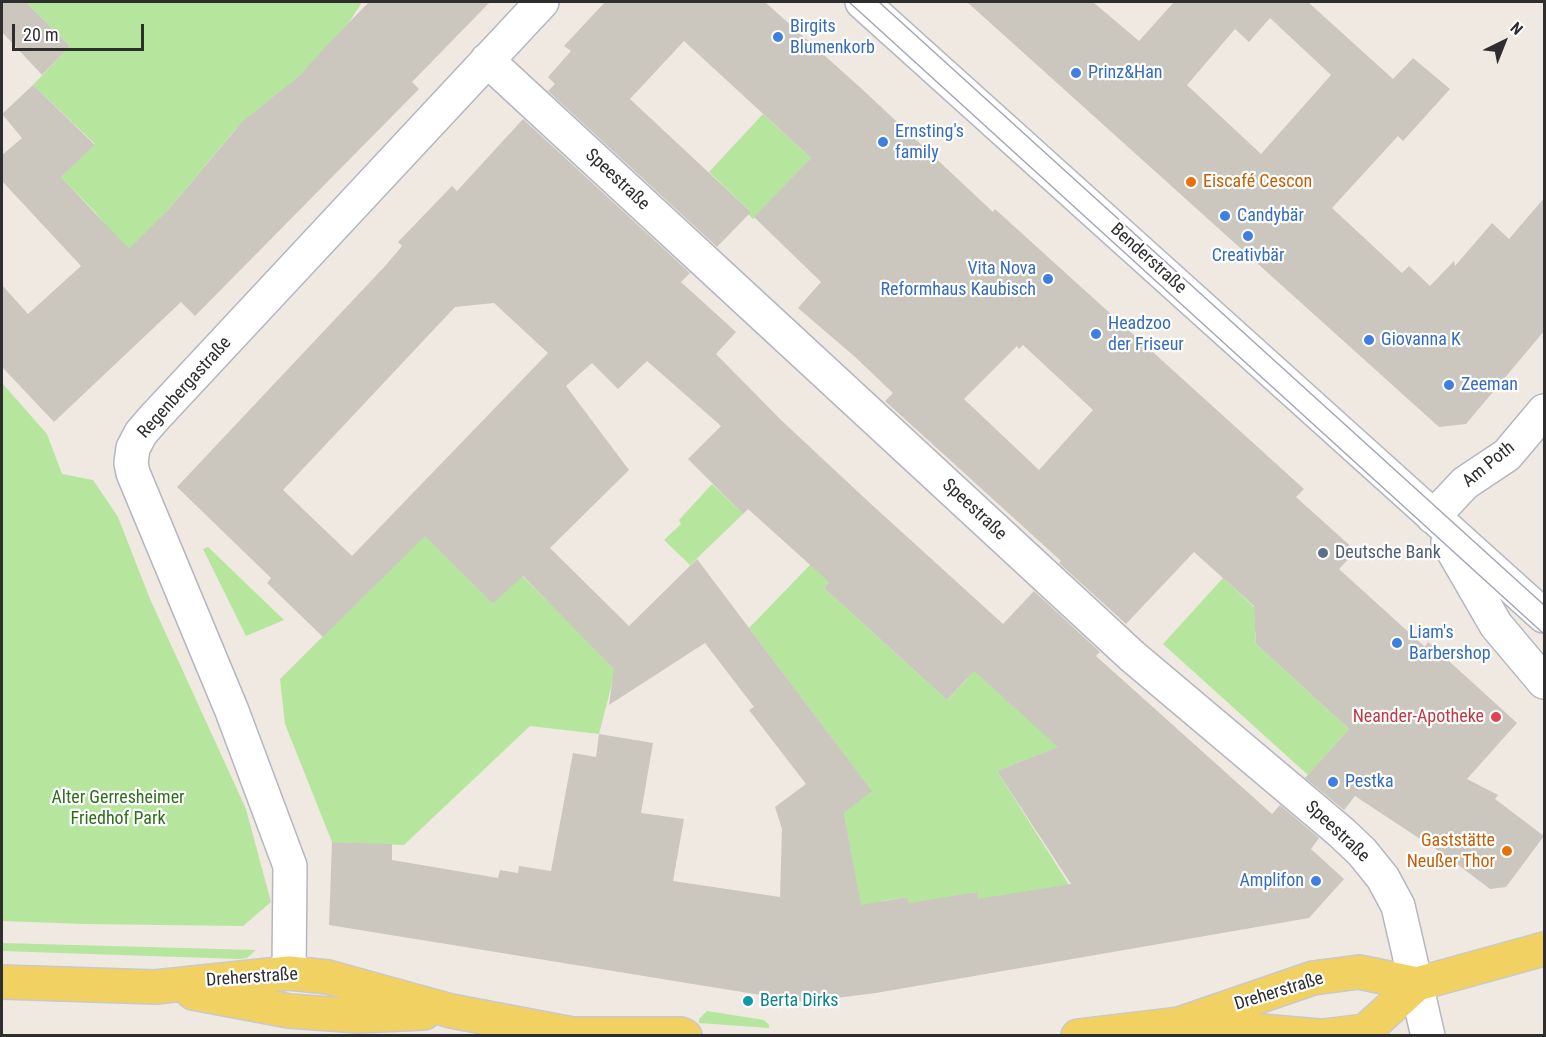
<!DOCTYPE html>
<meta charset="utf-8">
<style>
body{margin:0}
#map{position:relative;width:1546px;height:1037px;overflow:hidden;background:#efe9e1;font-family:"Roboto Condensed",sans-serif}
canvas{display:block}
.frame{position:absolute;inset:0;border:3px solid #2e2e2e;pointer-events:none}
.north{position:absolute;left:1474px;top:12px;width:60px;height:60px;-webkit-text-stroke:4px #fff;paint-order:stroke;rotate:43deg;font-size:16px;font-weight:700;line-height:24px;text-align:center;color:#2e2e2e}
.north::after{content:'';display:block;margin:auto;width:21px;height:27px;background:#2e2e2e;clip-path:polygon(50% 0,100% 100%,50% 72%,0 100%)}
.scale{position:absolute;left:12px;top:24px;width:132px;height:27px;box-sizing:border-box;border:3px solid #2e2e2e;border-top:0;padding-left:8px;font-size:18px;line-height:21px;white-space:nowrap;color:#2e2e2e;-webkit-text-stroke:4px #fff;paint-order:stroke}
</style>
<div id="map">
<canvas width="1546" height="1037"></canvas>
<div class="frame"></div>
<div class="north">N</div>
<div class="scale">20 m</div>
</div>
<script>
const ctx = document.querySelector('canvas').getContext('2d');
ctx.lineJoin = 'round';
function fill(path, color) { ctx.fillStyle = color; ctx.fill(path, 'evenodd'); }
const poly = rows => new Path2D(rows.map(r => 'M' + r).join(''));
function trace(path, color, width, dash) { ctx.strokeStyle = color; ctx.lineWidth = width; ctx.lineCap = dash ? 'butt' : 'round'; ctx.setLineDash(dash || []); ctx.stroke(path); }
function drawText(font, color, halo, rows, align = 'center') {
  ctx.font = font + ' "Roboto Condensed",sans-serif'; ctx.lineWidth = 4.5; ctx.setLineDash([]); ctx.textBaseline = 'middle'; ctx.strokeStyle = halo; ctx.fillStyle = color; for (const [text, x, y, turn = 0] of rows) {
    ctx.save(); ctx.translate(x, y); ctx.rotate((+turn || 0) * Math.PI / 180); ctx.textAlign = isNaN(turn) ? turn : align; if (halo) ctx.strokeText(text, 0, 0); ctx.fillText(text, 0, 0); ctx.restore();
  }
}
fill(poly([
 [26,2,362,2,350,21,300,75,250,116,234,131,168,210,136,258,114,236,96,213,61,177,95,144,33,85,70,46],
 [763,114,811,158,753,219,748,214,750,211,709,172],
 [2,383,47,434,62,474,93,480,118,517,150,599,246,809,271,902,243,926,85,924,2,921],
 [549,412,453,563,493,604,522,576,616,668,599,734,530,726,404,845,332,842,285,724,280,679],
 [712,484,743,514,690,565,664,540,681,524,679,520],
 [208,547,284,620,246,636,203,549],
 [812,563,831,580,824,588,947,700,967,679,961,672,975,671,1002,696,1082,738,997,771,1073,891,1047,888,978,901,976,892,909,905,907,897,882,901,862,915,844,813,871,790,749,628],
 [1223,578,1267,619,1255,632,1256,644,1349,729,1308,775,1163,644],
 [2,943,256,950,247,958,240,959,2,951],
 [707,1011,764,1020,769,1025,769,1028,699,1023,699,1019]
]), '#b6e59e');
fill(poly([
 [2,2,26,2,70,46,42,75,2,32],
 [369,2,490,2,412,82,419,89,195,316,181,302,54,422,2,367,2,285,28,314,81,266,2,181,2,155,22,138,2,114,33,85,95,145,61,177,129,249,168,210,242,122,300,75,326,46],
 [605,2,765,2,863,90,993,212,995,209,1304,489,1296,497,1356,551,1339,569,1425,647,1428,642,1517,723,1467,779,1498,795,1495,799,1544,836,1506,887,1490,889,1449,858,1355,796,1344,810,1305,778,1349,729,1256,644,1254,606,1194,552,1126,624,1059,563,1061,561,885,401,893,393,854,356,798,308,821,282,754,217,811,158,684,41,630,99,751,212,717,247,548,91,555,84,548,77,571,51,564,46],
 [1023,345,1093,410,1039,470,964,399,1017,346,1019,349],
 [967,2,1093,2,1139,41,1174,2,1308,2,1393,79,1413,58,1450,89,1403,141,1398,136,1332,208,1402,273,1409,266,1430,286,1454,261,1455,266,1492,223,1509,239,1545,197,1545,330,1466,424,1439,427],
 [1270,18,1331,75,1261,154,1187,85,1235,29,1249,42],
 [523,119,690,273,681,282,736,332,716,354,781,420,871,504,1003,624,1034,591,1100,652,1096,656,1272,814,1280,805,1319,838,1311,849,1344,879,1309,918,876,993,804,1002,329,925,332,842,392,844,392,860,498,878,500,870,518,873,519,866,551,871,573,753,596,757,599,734,653,743,641,813,684,819,673,881,780,897,782,829,775,807,806,784,749,710,754,707,705,643,609,705,614,669,523,576,493,604,425,536,323,637,267,583,271,578,177,487,386,265,402,246,398,242,452,186,457,191],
 [494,303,548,353,352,556,283,490,455,307],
 [647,361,721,426,688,459,743,514,748,509,829,582,824,588,947,700,974,671,1058,747,997,771,1071,884,978,899,977,892,909,903,907,897,861,905,844,813,872,791,697,559,629,626,550,548,629,470,566,386,592,363,618,389]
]), '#cbc7bf');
const minor = poly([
 [862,2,1544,616],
 [487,60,1132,656,1342,833,1362,852,1383,878,1398,906,1428,1036],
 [1433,517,1465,483,1507,455,1544,411],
 [1448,542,1496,625,1544,682],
 [289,973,290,866,232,711,133,473,131,463,133,448,141,433,154,418,542,2]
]);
const major = poly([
 [2,982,155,987,289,973,328,977,451,1011,572,1034,681,1034,685,1036],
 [193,993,289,1011,359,1016,424,1013],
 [1192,1025,1319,1036],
 [1078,1036,1179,1024,1313,978,1359,972,1417,984,1544,949],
 [1323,1036,1365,1031,1417,984]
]);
trace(minor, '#b4b7c1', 36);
trace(major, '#c9c9c9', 36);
trace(minor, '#fff', 33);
trace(major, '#f2d163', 33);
trace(poly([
 [849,2,1544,634],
 [879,2,1544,605]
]), '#a3a6b8', 1.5);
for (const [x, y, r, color] of [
 [778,37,6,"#3f7fe0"],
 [1076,73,6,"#3f7fe0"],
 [883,142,6,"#3f7fe0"],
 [1191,182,6,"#e8710a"],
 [1225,216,6,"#3f7fe0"],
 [1248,236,6,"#3f7fe0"],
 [1048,279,6,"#3f7fe0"],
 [1096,334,6,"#3f7fe0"],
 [1369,340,6,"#3f7fe0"],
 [1449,385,6,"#3f7fe0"],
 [1323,553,6,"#5c6f8a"],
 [1397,643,6,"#3f7fe0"],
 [1496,717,6,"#e0444e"],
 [1333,782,6,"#3f7fe0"],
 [1507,851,6,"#e8710a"],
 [1316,881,6,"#3f7fe0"],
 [748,1001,6,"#0f9aa8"]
]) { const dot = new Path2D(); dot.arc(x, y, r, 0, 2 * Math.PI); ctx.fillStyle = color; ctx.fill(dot); trace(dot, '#fff', 2); }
drawText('18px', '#366cbe', '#fff', [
 ["Birgits",790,27],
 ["Blumenkorb",790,48],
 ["Prinz&Han",1088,73],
 ["Ernsting's",895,132],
 ["family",895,153],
 ["Candybär",1237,216],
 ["Creativbär",1248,256,"center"],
 ["Vita Nova",1036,269,"right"],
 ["Reformhaus Kaubisch",1036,290,"right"],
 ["Headzoo",1108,324],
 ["der Friseur",1108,345],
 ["Giovanna K",1381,340],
 ["Zeeman",1461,385],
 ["Liam's",1409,633],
 ["Barbershop",1409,654],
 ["Pestka",1345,782],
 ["Amplifon",1304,881,"right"]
], 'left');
drawText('18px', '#2e2e2e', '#fff', [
 ["Speestraße",617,180,43],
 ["Benderstraße",1148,259,42],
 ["Regenbergastraße",185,388,-48],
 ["Am Poth",1489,465,-39],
 ["Speestraße",974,510,43],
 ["Speestraße",1337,832,43],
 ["Dreherstraße",252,978,-4],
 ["Dreherstraße",1279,992,-17]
]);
drawText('18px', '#c56008', '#fff', [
 ["Eiscafé Cescon",1203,182],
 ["Gaststätte",1495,841,"right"],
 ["Neußer Thor",1495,862,"right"]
], 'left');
drawText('18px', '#4e5e75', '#fff', [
 ["Deutsche Bank",1335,553]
], 'left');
drawText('18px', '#be3a42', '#fff', [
 ["Neander-Apotheke",1484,717]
], 'right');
drawText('18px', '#2c6e1b', '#fff', [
 ["Alter Gerresheimer",118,798],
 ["Friedhof Park",118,819]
]);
drawText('18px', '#0d838f', '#fff', [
 ["Berta Dirks",760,1001]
], 'left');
</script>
